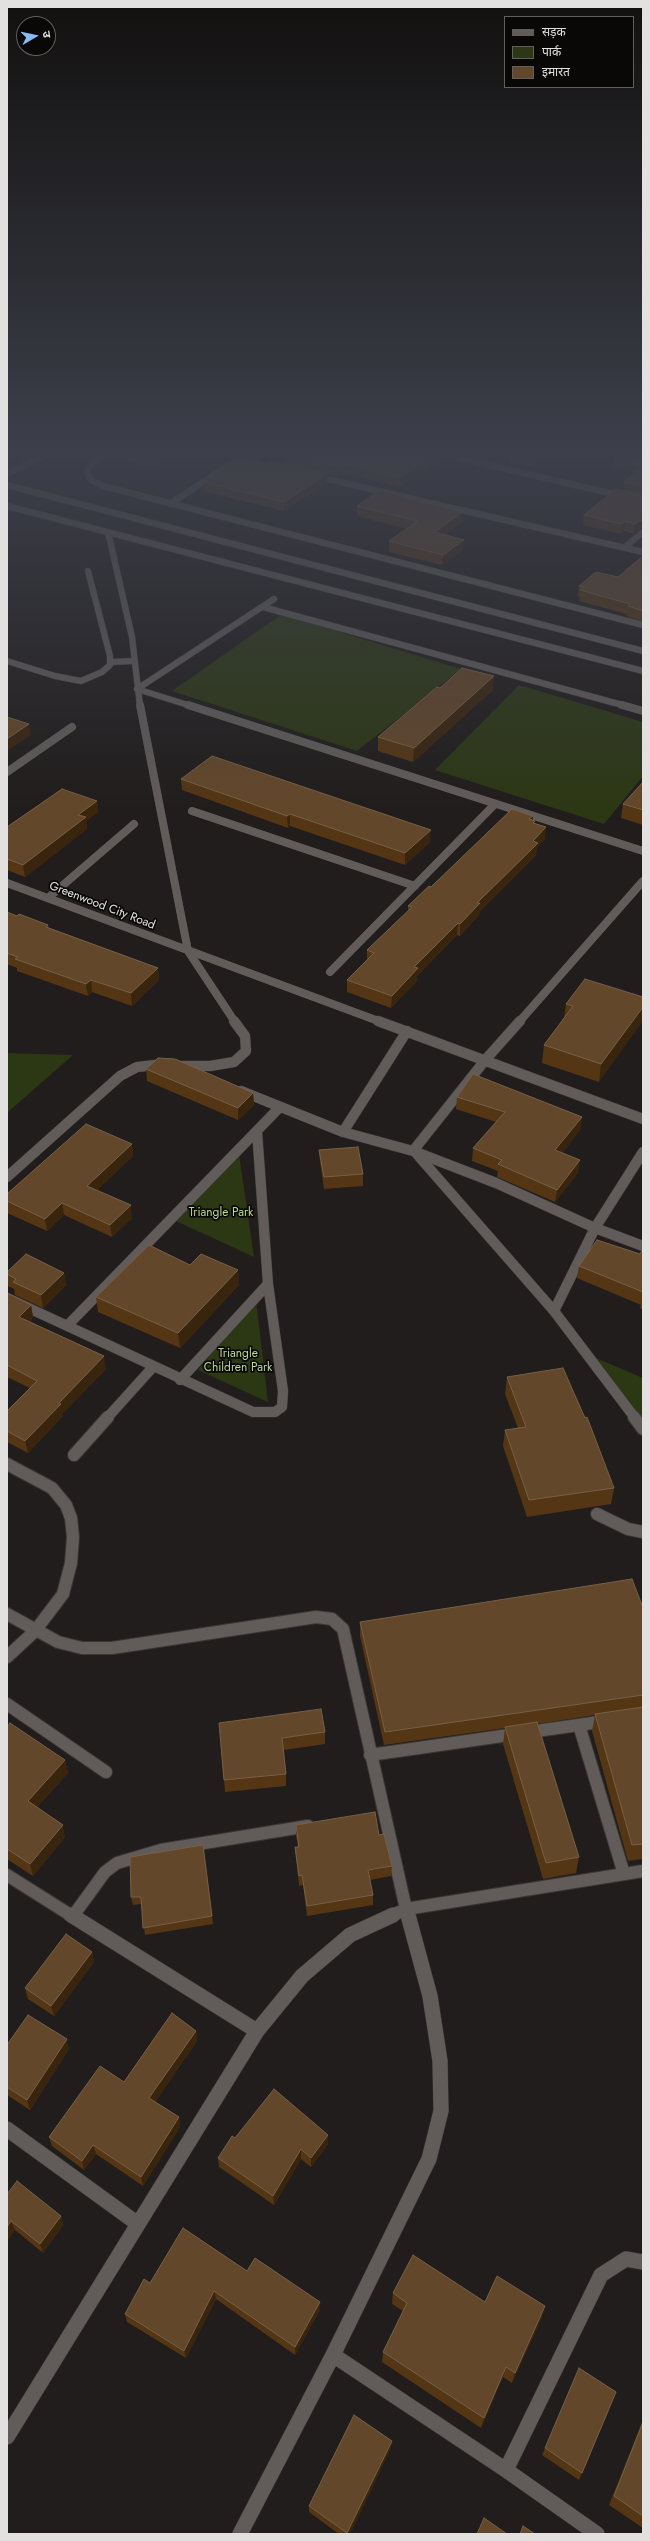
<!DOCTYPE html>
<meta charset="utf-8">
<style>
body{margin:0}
#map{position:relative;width:650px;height:2541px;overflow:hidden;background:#211d1c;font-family:Jost,"Noto Sans Devanagari",sans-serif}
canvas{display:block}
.frame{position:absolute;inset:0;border:8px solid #e3e1df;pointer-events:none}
.legend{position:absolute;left:504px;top:16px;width:130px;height:72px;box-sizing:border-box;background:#090807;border:1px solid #605f5d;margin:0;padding:5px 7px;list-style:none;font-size:12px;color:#e3e1df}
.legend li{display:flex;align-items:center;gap:8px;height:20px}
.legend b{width:20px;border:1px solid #605f5d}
.north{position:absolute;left:16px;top:16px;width:40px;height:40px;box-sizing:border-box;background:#090807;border:1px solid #605f5d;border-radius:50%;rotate:81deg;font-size:11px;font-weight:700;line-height:16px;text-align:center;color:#e3e1df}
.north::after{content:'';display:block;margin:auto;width:14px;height:18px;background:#87bbfb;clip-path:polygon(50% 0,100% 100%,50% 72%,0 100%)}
</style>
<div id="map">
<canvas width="650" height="2541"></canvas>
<div class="frame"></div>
<ul class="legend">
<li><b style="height:5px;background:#615c5a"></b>सड़क</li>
<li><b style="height:11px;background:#2c3714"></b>पार्क</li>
<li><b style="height:11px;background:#63472a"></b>इमारत</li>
</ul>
<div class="north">उ</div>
</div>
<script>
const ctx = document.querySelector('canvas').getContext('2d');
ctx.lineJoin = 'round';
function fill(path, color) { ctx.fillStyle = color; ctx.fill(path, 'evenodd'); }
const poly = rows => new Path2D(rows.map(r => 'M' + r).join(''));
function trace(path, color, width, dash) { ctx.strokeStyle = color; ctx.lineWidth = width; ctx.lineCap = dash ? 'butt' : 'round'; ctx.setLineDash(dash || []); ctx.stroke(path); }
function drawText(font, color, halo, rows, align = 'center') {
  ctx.font = font + ' Jost,sans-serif'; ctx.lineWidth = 3.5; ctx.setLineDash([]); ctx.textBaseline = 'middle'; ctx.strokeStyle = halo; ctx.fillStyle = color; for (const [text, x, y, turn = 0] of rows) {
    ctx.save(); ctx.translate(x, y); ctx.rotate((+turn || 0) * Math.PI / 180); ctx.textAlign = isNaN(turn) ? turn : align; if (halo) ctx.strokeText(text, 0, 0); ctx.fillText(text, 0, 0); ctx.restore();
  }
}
fill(poly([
 [282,614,375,643,461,669,357,751,172,691],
 [519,685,643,722,643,776,604,824,435,770],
 [7,1053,73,1055,7,1113],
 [239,1154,254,1257,176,1221],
 [256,1300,268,1402,198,1370],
 [596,1358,643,1378,643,1422]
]), '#2c3714');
const laneFar1 = poly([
 [7,661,55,676,81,681,102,672,110,665,110,656,88,571],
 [110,662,134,661]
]);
const lane = poly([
 [7,1704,106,1772],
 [73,1916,105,1872,117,1863,161,1850,308,1826]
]);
const streetFar4 = poly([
 [105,455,93,462,87,471,91,480,103,486,643,625],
 [447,455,643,501],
 [238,458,256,462],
 [7,474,46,455],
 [314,476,643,552],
 [170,504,243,455],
 [108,532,132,637,140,706],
 [625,547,643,532],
 [263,607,626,706],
 [137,689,191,706],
 [137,689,274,599]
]);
const streetFar3 = poly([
 [140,705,188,951,235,1022],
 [188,705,643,851],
 [622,705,643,711],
 [7,772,72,727],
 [192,811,415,886],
 [7,883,381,1022],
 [48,898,134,824],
 [330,972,495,804],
 [519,1022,643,881]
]);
const streetFar2 = poly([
 [378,1021,643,1119],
 [180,1066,210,1066,234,1062,246,1051,245,1036,234,1021],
 [241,1091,343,1132,413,1151,496,1183,595,1228,643,1246],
 [343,1132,407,1031],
 [413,1151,486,1059,520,1021],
 [415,1152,554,1311,635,1418],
 [7,1177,120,1076,137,1067,164,1064],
 [7,1298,253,1412,275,1412,282,1407,283,1391,268,1284,257,1131],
 [554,1311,595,1228,643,1152],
 [67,1326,279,1108],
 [180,1380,268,1284],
 [107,1418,153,1367]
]);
const streetFar1 = poly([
 [634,1417,643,1429],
 [74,1455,108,1417],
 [7,1464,52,1488,66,1505,71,1518,73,1537,71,1563,63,1594,35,1631,7,1657],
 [597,1514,628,1529,643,1532],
 [7,1614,58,1642,82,1648,112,1648,316,1617,332,1619,343,1629,406,1909,391,1916],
 [579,1725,624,1874],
 [370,1755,606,1721],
 [7,1875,72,1916],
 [408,1916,406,1909,643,1871]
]);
const street = poly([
 [71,1915,257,2031],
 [7,2129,138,2224],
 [333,2355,506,2470,597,2534],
 [7,2437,257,2031,302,1976,350,1935,393,1915],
 [506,2470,601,2275,626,2259,643,2262],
 [240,2534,333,2355,429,2159,441,2111,440,2061,430,1996,408,1915]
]);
const secondary = poly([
 [7,485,643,651],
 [7,506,643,671]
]);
trace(laneFar1, '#3a3836', 7);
trace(lane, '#3a3836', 14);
trace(streetFar4, '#3a3836', 7);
trace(streetFar3, '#3a3836', 8);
trace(streetFar2, '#3a3836', 11);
trace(streetFar1, '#3a3836', 14);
trace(street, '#3a3836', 16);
trace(secondary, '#3a3836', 7);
trace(laneFar1, '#615c5a', 6);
trace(lane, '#615c5a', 12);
trace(streetFar4, '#615c5a', 6);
trace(streetFar3, '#615c5a', 8);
trace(streetFar2, '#615c5a', 10);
trace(streetFar1, '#615c5a', 12);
trace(street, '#615c5a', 15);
trace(secondary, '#615c5a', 6);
fill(poly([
 [111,455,170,455,149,467,111,457],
 [284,455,447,455,446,459,425,473,421,472,400,487,342,473,337,476,327,474,327,483,284,511,203,491,203,482,284,464],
 [510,455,550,455,533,467,509,462],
 [643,455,643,528,634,534,624,531,621,534,583,525,584,515,623,491,624,482,635,473,614,468,615,459],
 [357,506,462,512,462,522,445,535,463,550,442,565,389,552,389,541,407,529,357,516],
 [643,556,643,622,626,616,627,614,579,601,580,597,578,596,579,586,618,577],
 [440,688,493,690,413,762,378,751,378,737],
 [181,779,430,842,405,865,290,826,288,828,182,790],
 [643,782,643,825,621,818,623,804],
 [97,801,98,812,86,821,87,829,25,877,7,870,7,827],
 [533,816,533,820,545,839,537,847,536,855,480,911,479,915,460,936,457,935,417,976,417,981,391,1008,347,992,347,980,367,960,367,950,408,911,408,906,431,887],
 [7,912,17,916,48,925,49,928,158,968,159,980,132,1006,92,992,88,996,17,971,17,968,7,964],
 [643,997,599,1082,542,1063,544,1045,564,1018,566,1004],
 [146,1069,253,1093,254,1105,238,1120,147,1081],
 [457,1097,582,1117,580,1130,562,1153,578,1173,555,1202,497,1177,498,1171,472,1161,473,1148,496,1122,456,1109],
 [132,1144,133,1156,97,1190,132,1218,112,1237,64,1215,47,1231,7,1213,7,1194],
 [319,1150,363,1174,363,1186,324,1189,320,1162],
 [643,1249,643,1310,640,1308,641,1305,577,1278,579,1266,640,1254],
 [190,1265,238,1270,239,1285,180,1348,98,1312,96,1297],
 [7,1272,64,1273,66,1285,43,1308,15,1295,14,1289,8,1286,7,1282],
 [7,1293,31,1305,33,1317,29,1322,106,1369,62,1414,63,1416,28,1453,7,1442,7,1411,30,1388,7,1377],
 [507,1377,614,1488,611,1504,527,1517,503,1446,505,1430,518,1428,505,1394],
 [643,1608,643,1859,628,1861,592,1731,595,1715,537,1724,579,1857,576,1873,543,1879,503,1744,505,1728,384,1745,360,1636,360,1622],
 [219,1723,325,1732,325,1744,284,1750,286,1774,286,1786,225,1792],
 [7,1727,65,1760,68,1773,37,1807,65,1837,33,1876,7,1859],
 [296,1825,379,1835,392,1866,391,1876,370,1880,373,1895,373,1905,307,1916,303,1885,299,1886,296,1858,295,1847,298,1847,296,1836],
 [203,1845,213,1924,145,1935,141,1904,133,1905,131,1897],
 [92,1952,94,1962,54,2016,28,1999,25,1988],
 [196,2031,197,2041,155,2102,179,2117,180,2127,143,2186,96,2154,84,2170,52,2146,49,2137,124,2082],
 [7,2045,69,2049,30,2110,7,2095],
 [328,2135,328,2144,311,2167,301,2159,274,2205,219,2167,218,2158,235,2138],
 [7,2194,61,2216,63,2225,43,2253,15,2230,7,2241],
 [247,2271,320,2310,295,2355,216,2299,186,2358,127,2322,125,2314,150,2283],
 [393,2293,485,2302,542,2317,512,2383,503,2377,481,2428,382,2362,383,2352,403,2311,392,2304],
 [616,2392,579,2480,542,2455,545,2448],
 [643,2420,643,2528,609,2505],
 [391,2448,350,2534,339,2534,309,2512,309,2506]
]), '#543514');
fill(poly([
 [152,455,170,455,149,467,148,457],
 [439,455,447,455,446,459,425,473,426,464],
 [537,455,550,455,533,467,534,457],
 [421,463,421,472,400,487,400,477],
 [342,464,342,473,337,476,337,467],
 [327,474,327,483,284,511,284,502],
 [462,512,462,522,434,542,435,532],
 [643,519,643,528,634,534,635,524],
 [626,521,624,531,621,534,622,524],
 [464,540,463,550,442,565,443,555],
 [494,676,493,690,413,762,414,748],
 [29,724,31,735,7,751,7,739],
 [97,801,98,812,86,821,87,829,25,877,23,865,78,815],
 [290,814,290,826,288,828,287,816],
 [533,816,532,827,529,819],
 [546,827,545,839,537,847,536,855,480,911,479,915,460,936,460,924,477,903,533,841],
 [431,830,430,842,405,865,405,853],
 [458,923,457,935,417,976,417,981,391,1008,392,996,414,967],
 [158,968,159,980,132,1006,131,993],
 [91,980,92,992,88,996,86,984],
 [643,1007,643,1021,599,1082,601,1064],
 [253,1093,254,1105,238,1120,238,1108],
 [582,1117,580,1130,554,1163,555,1150],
 [132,1144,133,1156,89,1198,87,1186],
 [580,1160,578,1173,555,1202,557,1190],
 [62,1203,64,1215,47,1231,45,1219],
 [131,1205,132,1218,112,1237,110,1225],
 [238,1270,239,1285,180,1348,178,1333],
 [64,1273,66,1285,43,1308,41,1295],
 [31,1305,33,1317,21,1329,19,1317],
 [104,1356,106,1369,62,1414,63,1416,28,1453,25,1441,59,1403],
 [65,1760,68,1773,31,1813,28,1801],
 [63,1825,65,1837,33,1876,30,1864],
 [92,1952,94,1962,54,2016,51,2006],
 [196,2031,197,2041,151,2108,149,2098],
 [67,2039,69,2049,30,2110,27,2100],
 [179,2117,180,2127,143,2186,141,2177],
 [328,2135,328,2144,311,2167,311,2158],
 [93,2145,96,2154,84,2170,82,2161],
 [301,2149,301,2159,274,2205,273,2196],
 [61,2216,63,2225,43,2253,40,2244],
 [11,2221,15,2230,7,2241,7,2227],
 [214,2291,216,2299,186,2358,184,2351],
 [320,2302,320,2310,295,2355,295,2347],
 [545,2306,542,2317,512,2383,515,2373],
 [506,2367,503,2377,481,2428,484,2418],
 [392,2441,391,2448,350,2534,347,2534]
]), '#39240e');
const building = poly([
 [140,455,152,455,148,457,140,455],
 [286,455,439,455,426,464,421,463,400,477,342,464,337,467,286,455],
 [523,455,537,455,534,457,523,455],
 [620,455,643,455,643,465,615,459,620,455],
 [244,458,268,464,272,461,327,474,284,502,203,482,244,458],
 [643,466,643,486,624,482,643,466],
 [616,489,643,496,643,519,635,524,626,521,622,524,584,515,616,489],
 [380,490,462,512,435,532,464,540,443,555,389,541,418,521,357,506,380,490],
 [643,556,643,611,628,606,630,604,580,590,584,587,579,586,596,572,618,577,643,556],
 [462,668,494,676,414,748,378,737,437,687,440,688,462,668],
 [7,717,29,724,7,739,7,717],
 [212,756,431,830,405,853,290,814,287,816,181,779,212,756],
 [643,782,643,810,623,804,643,782],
 [62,789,97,801,78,815,86,817,23,865,7,859,7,827,62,789],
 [512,809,533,816,529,819,535,821,533,823,546,827,533,841,538,843,477,903,480,903,460,924,458,923,414,967,418,968,392,996,347,980,374,953,367,950,412,907,408,906,429,886,431,887,512,809],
 [7,912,17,916,19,914,48,925,46,927,158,968,131,993,91,980,86,984,15,959,18,957,7,953,7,912],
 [585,979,643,997,643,1007,601,1064,544,1045,573,1006,566,1004,585,979],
 [158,1058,175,1059,253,1093,238,1108,146,1069,158,1058],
 [473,1074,582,1117,555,1150,580,1160,557,1190,498,1164,502,1160,473,1148,505,1112,457,1097,473,1074],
 [86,1124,132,1144,87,1186,131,1205,110,1225,62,1203,45,1219,7,1201,7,1194,86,1124],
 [358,1147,363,1174,324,1177,319,1150,358,1147],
 [597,1240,640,1254,643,1249,643,1292,579,1266,597,1240],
 [149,1245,190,1265,201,1254,238,1270,178,1333,96,1297,149,1245],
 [26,1254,64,1273,41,1295,13,1282,16,1279,7,1274,7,1272,26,1254],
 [7,1293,31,1305,19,1317,104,1356,59,1403,61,1404,25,1441,7,1431,7,1411,37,1381,7,1365,7,1293],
 [563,1368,585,1418,587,1417,614,1488,529,1500,505,1430,526,1427,507,1377,563,1368],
 [632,1579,643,1608,643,1695,385,1732,360,1622,632,1579],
 [643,1707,643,1844,632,1845,595,1714,643,1707],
 [321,1709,325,1732,282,1738,286,1774,224,1780,219,1723,321,1709],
 [537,1722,579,1857,546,1863,505,1727,537,1722],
 [10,1723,65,1760,28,1801,63,1825,30,1864,7,1849,7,1727,10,1723],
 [375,1812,379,1835,384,1834,392,1866,368,1870,373,1895,307,1906,302,1875,299,1876,295,1847,299,1847,296,1825,375,1812],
 [203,1845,212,1916,143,1928,141,1897,131,1897,130,1857,203,1845],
 [66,1934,92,1952,51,2006,25,1988,66,1934],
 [172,2013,196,2031,149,2098,179,2117,141,2177,93,2145,82,2161,49,2137,100,2066,124,2082,172,2013],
 [28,2015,67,2039,27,2100,7,2087,7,2045,28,2015],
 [274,2089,328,2135,311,2158,301,2149,273,2196,218,2158,232,2136,235,2138,274,2089],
 [17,2181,61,2216,40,2244,11,2221,7,2227,7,2194,17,2181],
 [183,2228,247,2271,255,2258,320,2302,295,2347,214,2291,184,2351,125,2314,144,2279,150,2283,183,2228],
 [413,2255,485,2302,497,2276,545,2306,515,2373,506,2367,484,2418,383,2352,407,2303,393,2293,413,2255],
 [579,2368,616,2392,582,2473,545,2448,579,2368],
 [354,2415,392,2441,347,2533,309,2506,354,2415],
 [643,2422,643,2516,614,2496,643,2422],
 [484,2518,507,2534,477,2534,484,2518],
 [523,2526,535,2534,520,2534,523,2526]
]);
fill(building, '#63472a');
trace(building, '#776046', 1);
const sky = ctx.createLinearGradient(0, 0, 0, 811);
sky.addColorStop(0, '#12100f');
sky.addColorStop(0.56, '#3d404b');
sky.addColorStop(1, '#3d404b00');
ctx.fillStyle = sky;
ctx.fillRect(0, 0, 650, 811);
drawText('12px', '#e3e1df', '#090807', [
 ["Greenwood City Road",102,906,21]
]);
drawText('12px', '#bad884', '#090807', [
 ["Triangle Park",221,1213],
 ["Triangle",238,1354],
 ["Children Park",238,1368]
]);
</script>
